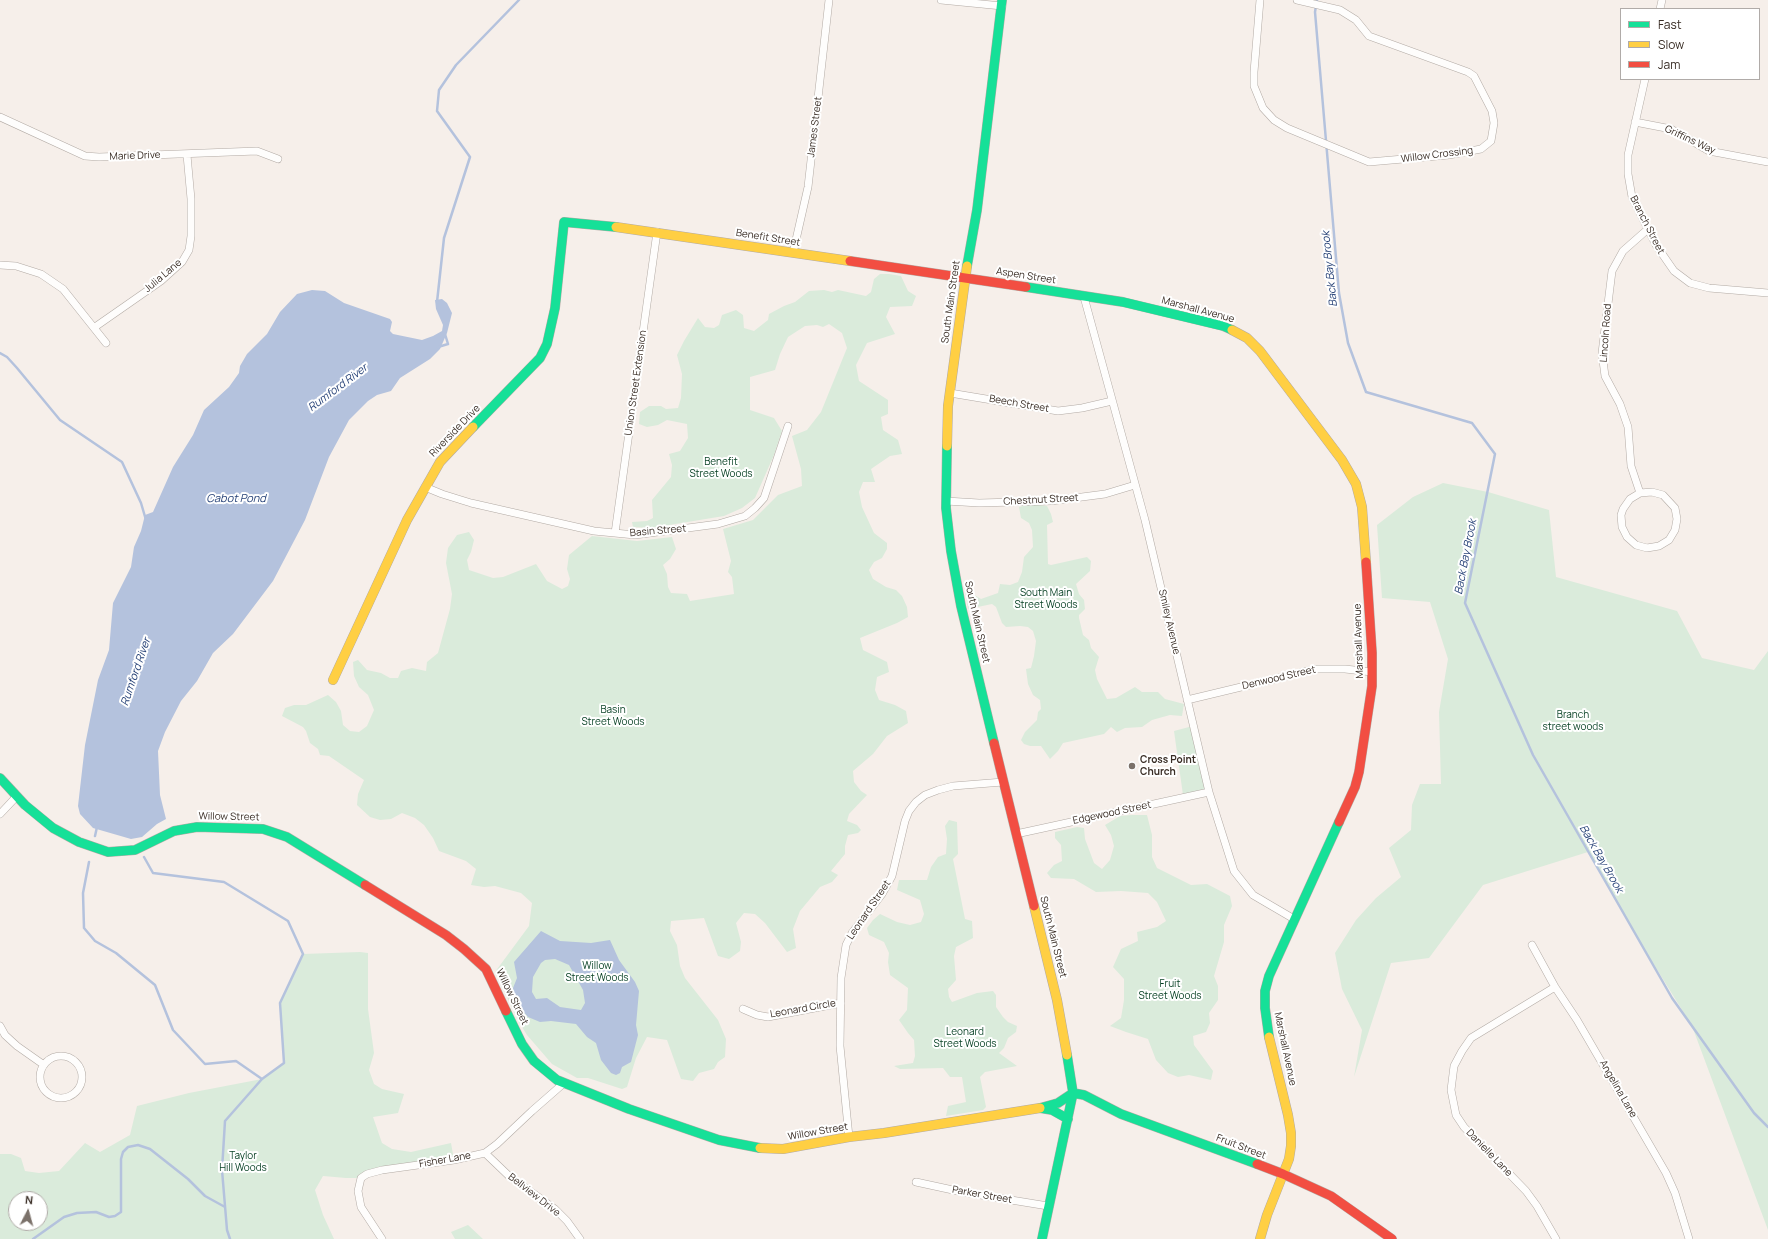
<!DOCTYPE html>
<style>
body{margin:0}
#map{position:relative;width:1768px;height:1239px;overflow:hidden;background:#f6efea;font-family:Manrope,sans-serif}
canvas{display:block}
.legend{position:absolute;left:1620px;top:8px;width:140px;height:72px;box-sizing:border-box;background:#fff;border:1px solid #b0aba8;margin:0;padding:5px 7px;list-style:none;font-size:12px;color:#392d25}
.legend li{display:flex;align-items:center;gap:8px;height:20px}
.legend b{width:20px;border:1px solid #b0aba8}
.north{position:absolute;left:8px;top:1191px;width:40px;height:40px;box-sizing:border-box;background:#fff;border:1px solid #b0aba8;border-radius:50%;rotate:6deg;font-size:11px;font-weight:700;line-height:16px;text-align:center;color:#392d25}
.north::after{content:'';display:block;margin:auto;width:14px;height:18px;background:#7b716a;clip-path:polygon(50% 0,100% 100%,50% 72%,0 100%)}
</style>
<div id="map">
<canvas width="1768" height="1239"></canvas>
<ul class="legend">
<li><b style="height:5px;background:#16e098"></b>Fast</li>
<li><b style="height:5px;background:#ffcf43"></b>Slow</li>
<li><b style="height:5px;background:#f24e42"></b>Jam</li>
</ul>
<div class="north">N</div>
</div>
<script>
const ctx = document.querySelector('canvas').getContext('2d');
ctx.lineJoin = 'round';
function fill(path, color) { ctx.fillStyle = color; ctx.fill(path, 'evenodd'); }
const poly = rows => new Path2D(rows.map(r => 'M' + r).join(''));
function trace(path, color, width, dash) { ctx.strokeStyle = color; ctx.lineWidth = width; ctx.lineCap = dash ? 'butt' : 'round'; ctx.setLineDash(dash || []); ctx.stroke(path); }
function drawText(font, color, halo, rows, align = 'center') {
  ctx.font = font + ' Manrope,sans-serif'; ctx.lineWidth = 4; ctx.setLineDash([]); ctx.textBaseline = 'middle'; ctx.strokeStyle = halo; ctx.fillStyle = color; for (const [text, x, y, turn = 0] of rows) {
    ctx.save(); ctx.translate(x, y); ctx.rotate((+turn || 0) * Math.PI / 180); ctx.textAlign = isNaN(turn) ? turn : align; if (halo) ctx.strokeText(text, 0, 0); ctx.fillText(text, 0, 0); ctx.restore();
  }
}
fill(poly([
 [880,274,889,274,901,276,908,291,916,296,912,306,890,307,886,317,895,334,867,343,856,365,859,381,888,400,888,414,881,417,883,430,898,440,902,454,890,456,871,469,875,482,863,482,859,492,862,507,874,533,887,543,887,549,882,558,874,562,869,570,873,579,886,587,896,590,902,596,907,607,908,617,897,623,860,638,863,650,887,662,889,672,877,677,875,690,879,700,895,705,906,711,908,723,887,736,873,754,853,771,854,782,861,791,867,795,849,814,847,821,857,825,861,830,858,833,848,835,845,846,845,854,831,871,838,875,832,882,820,887,800,911,793,929,796,948,787,952,765,923,755,914,744,913,736,923,741,942,740,951,729,959,718,956,704,918,671,921,670,931,677,945,680,966,685,978,718,1020,726,1039,725,1057,718,1062,714,1069,699,1073,693,1081,681,1079,667,1040,647,1037,636,1058,627,1087,622,1089,588,1078,577,1078,552,1064,527,1035,519,1022,495,972,529,926,532,903,521,893,495,886,484,887,471,885,476,869,466,861,439,851,433,838,424,825,415,818,402,813,391,819,380,820,370,817,357,805,358,794,364,780,329,756,320,755,318,749,310,743,306,731,303,727,282,716,285,708,294,705,306,705,328,695,336,702,341,711,343,725,350,731,359,732,367,726,374,710,368,695,359,687,354,676,353,662,358,660,367,670,381,673,390,678,398,678,401,671,412,668,426,671,427,662,438,653,450,609,452,594,446,563,448,548,457,535,469,532,474,540,471,552,467,560,469,570,493,578,503,577,536,564,547,581,562,589,568,586,570,579,567,569,569,555,592,536,637,541,672,537,676,549,670,559,663,565,667,574,668,587,671,593,687,594,690,601,734,594,732,577,728,572,731,561,723,529,753,520,778,495,802,486,801,469,792,436,807,430,821,412,847,348,842,333,829,324,823,327,817,325,805,326,788,337,780,354,775,370,750,377,750,410,774,418,782,431,774,455,755,498,742,508,724,516,651,528,633,527,632,522,647,521,653,518,652,500,671,477,672,465,669,454,680,451,688,438,687,424,667,420,658,425,647,427,639,424,640,412,649,406,661,406,666,409,678,408,681,398,682,374,677,355,684,341,698,318,705,327,714,328,719,325,722,315,736,310,743,315,744,328,754,331,768,320,769,314,784,306,795,302,809,291,824,290,832,292,838,290,866,296,871,292,874,279],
 [1443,483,1488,492,1549,510,1556,577,1677,611,1702,658,1754,670,1768,651,1768,1230,1692,1026,1638,939,1588,852,1483,885,1429,958,1391,963,1354,1077,1362,1030,1342,989,1335,953,1356,920,1376,898,1401,877,1389,848,1411,830,1412,805,1420,784,1441,784,1439,712,1448,659,1430,602,1382,598,1377,525,1413,497],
 [1031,504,1047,506,1051,514,1053,522,1047,525,1048,564,1051,565,1087,557,1091,561,1090,571,1076,584,1079,594,1084,600,1085,609,1079,615,1079,618,1083,635,1089,640,1091,648,1099,657,1095,670,1097,679,1107,699,1116,698,1135,687,1142,692,1158,692,1165,699,1184,704,1182,716,1170,715,1152,720,1142,727,1125,728,1117,732,1111,727,1104,734,1063,743,1058,751,1050,759,1041,746,1030,746,1024,744,1021,740,1025,732,1037,720,1038,712,1041,709,1040,700,1033,695,1028,684,1026,669,1031,668,1034,656,1036,641,1033,631,1028,627,1020,626,1006,627,1002,623,996,607,992,604,968,609,965,589,981,599,998,593,1000,584,1010,585,1018,582,1022,572,1024,557,1033,547,1032,530,1029,523,1021,518,1019,507],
 [1189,727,1191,727,1205,785,1204,790,1183,795,1174,731],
 [1132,815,1147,815,1152,835,1152,857,1157,868,1191,885,1207,884,1230,896,1232,906,1224,925,1224,942,1214,976,1218,986,1218,1000,1209,1013,1210,1023,1206,1032,1193,1036,1194,1045,1213,1071,1211,1080,1189,1075,1178,1077,1168,1073,1156,1060,1148,1039,1126,1032,1110,1026,1121,1018,1124,1000,1124,979,1113,967,1121,949,1138,941,1137,932,1157,927,1166,921,1157,902,1148,893,1121,891,1096,892,1074,879,1051,878,1047,873,1054,865,1062,861,1061,845,1055,838,1055,832,1077,827,1084,828,1085,839,1094,863,1102,869,1110,860,1114,846,1111,835,1105,825,1120,816],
 [949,820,957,822,958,854,953,859,965,919,972,921,973,938,956,947,954,956,956,980,948,989,949,997,952,1002,977,993,993,991,996,995,996,1007,1003,1017,1008,1022,1017,1026,1016,1032,1008,1038,1004,1048,999,1053,1017,1066,985,1072,980,1077,986,1107,983,1110,946,1116,948,1106,966,1102,962,1077,950,1077,943,1068,900,1069,894,1066,913,1063,915,1056,914,1040,908,1033,899,1020,907,1010,908,988,890,975,888,962,889,953,884,942,869,935,867,928,873,920,880,914,897,922,910,925,921,922,924,914,920,900,897,890,899,880,927,880,931,867,938,857,946,854,947,839,945,826],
 [360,952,368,953,368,1009,374,1053,369,1070,374,1084,382,1089,404,1094,398,1113,373,1117,382,1143,392,1149,411,1152,451,1143,454,1160,361,1178,346,1178,323,1176,315,1190,323,1215,334,1239,0,1239,0,1154,11,1154,21,1158,25,1171,39,1173,59,1171,85,1143,100,1152,130,1135,137,1106,189,1093,262,1079,284,1063,280,1003,303,954],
 [16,1199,40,1199,40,1223,16,1223],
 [468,1225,483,1239,455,1239,451,1232]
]), '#daebdb');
fill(poly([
 [312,290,325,291,344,303,390,319,392,322,390,331,393,334,422,340,433,336,442,331,443,325,436,309,435,300,442,299,447,303,452,313,447,333,440,349,430,359,400,378,391,391,377,395,368,401,349,420,329,457,305,520,273,581,233,634,213,653,197,681,181,701,165,732,158,751,160,795,166,819,157,824,142,837,131,839,93,828,80,814,78,806,85,745,98,680,109,650,113,603,131,567,134,547,141,531,145,515,153,512,173,467,193,435,204,410,229,387,239,373,240,366,247,354,267,334,280,312,297,294],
 [541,931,560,941,591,943,610,940,619,960,635,982,639,991,636,1025,638,1035,631,1062,622,1067,620,1073,616,1075,611,1073,601,1060,596,1043,587,1037,576,1024,551,1021,540,1022,528,1017,515,1002,513,988,517,978,514,962],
 [555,959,569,965,583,990,585,1003,581,1010,560,1007,547,998,536,999,532,992,533,977,541,963,545,960]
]), '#b4c2dd');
trace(poly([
 [1317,0,1315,12,1339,293,1348,343,1366,392,1472,423,1495,454,1465,603,1533,755,1672,998,1754,1113,1768,1127],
 [437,302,444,238,470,157,437,111,439,90,456,65,519,0],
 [438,347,448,344,445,334],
 [0,353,7,357,17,368,60,420,122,462,141,503,146,520],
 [95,836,97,827],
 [144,857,153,873,224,882,288,921,303,954,280,1003,284,1063,262,1079,225,1121,222,1170,227,1230,230,1239],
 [89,862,83,893,84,928,95,941,116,953,155,985,173,1030,205,1064,236,1061,262,1079],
 [33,1239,64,1217,77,1213,96,1212,109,1217,115,1216,121,1212,121,1159,123,1152,128,1147,138,1145,150,1149,188,1179,205,1196,225,1207]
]), '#b4c2dd', 2.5);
const street = poly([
 [941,0,1002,6],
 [1260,0,1254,72,1254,86,1263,108,1274,120,1287,128,1369,162,1449,155,1481,149,1491,141,1494,123,1492,111,1474,76,1468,72,1369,36,1356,20,1340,10,1297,0],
 [1660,9,1662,0],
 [1645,79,1628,155,1628,174,1632,197,1656,245,1674,271,1690,283,1709,288,1768,293],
 [0,117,85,156,99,157,257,151,278,159],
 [1635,122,1671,129,1709,151,1768,162],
 [793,253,808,187,829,0],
 [0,265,16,266,41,274,63,289,106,343],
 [1084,297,1145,520,1209,792,1234,871,1253,895,1294,919],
 [95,327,161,281,182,262,189,250,191,236,191,199,187,155],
 [950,393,1058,411,1082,408,1112,401],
 [425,487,442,494,471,503,594,531,635,535,718,524,745,516,755,508,764,498,788,426],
 [1640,493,1652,492,1663,495,1675,508,1677,519,1675,530,1669,540,1659,546,1647,548,1636,545,1627,537,1622,527,1621,515,1623,509,1630,499,1640,493,1631,466,1628,427,1620,404,1605,376,1602,353,1612,271,1623,251,1648,229],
 [946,501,979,503,1051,501,1105,494,1135,485],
 [615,533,657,232],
 [1187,700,1316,669,1345,669,1372,672],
 [0,814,17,796],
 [1016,834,1209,792],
 [1532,945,1555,987,1577,1020,1666,1173,1675,1193,1689,1239],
 [1555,987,1471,1038,1462,1051,1454,1066,1451,1090,1456,1115,1464,1127,1526,1191,1537,1206,1556,1239],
 [743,1009,757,1015,768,1017,841,1003],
 [0,1026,5,1035,17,1046,44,1065],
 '40 1077a21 21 0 1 1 42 0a21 21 0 1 1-42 0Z',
 [849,1137,840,1046,841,978,846,945,852,933,882,894,892,876,905,821,909,811,916,802,925,795,938,790,953,786,1003,782],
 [485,1153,509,1176,555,1209,567,1221,580,1239],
 [916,1182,962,1192,1048,1206],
 [382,1239,361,1207,358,1191,361,1178,367,1174,382,1170,454,1160,485,1153,497,1144,532,1111,564,1083]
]);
const fast = poly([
 [967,266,977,210,1002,0],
 [1026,287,1123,302,1223,326,1232,330],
 [473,427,540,358,547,344,555,308,564,222,616,227],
 [947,446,946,508,951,551,961,606,994,743],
 [0,778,25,805,53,828,79,842,108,852,135,850,174,831,197,827,263,829,287,837,365,885],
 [506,1011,522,1044,534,1061,557,1080,629,1109,719,1140,760,1148],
 [1269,1037,1265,1008,1265,991,1269,976,1339,822],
 [1073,1093,1084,1095,1121,1114,1257,1164],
 [1068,1119,1052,1110,1040,1108,1058,1103,1073,1093],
 [1042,1239,1073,1093,1067,1055]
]);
const slow = poly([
 [616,227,850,261],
 [1232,330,1247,338,1260,351,1342,460,1356,484,1362,507,1366,562],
 [947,446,948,406,967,266],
 [333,680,407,520,440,462,473,427],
 [1034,906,1057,1000,1067,1055],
 [760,1148,783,1149,849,1137,884,1133,1040,1108],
 [1260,1239,1267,1215,1289,1159,1291,1146,1291,1133,1288,1115,1269,1037]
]);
const jam = poly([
 [850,261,1026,287],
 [994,743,1034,906],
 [1339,822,1355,787,1359,772,1372,686,1372,653,1366,562],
 [365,885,446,935,464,949,486,969,506,1011],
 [1257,1164,1283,1174,1331,1196,1392,1239]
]);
trace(street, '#b2aaa4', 8);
trace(fast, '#b2aaa4', 10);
trace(slow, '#b2aaa4', 10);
trace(jam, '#b2aaa4', 10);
trace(street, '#fefdfc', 7);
trace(fast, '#16e098', 9);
trace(slow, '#ffcf43', 9);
trace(jam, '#f24e42', 9);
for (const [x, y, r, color] of [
 [1132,766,4,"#7b716a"]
]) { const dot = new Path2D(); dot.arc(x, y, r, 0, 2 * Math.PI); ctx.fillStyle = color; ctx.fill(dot); trace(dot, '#fff', 1.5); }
drawText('10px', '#392d25', '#fff', [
 ["James Street",815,127,-83],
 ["Griffins Way",1690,140,25],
 ["Willow Crossing",1437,155,-7],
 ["Marie Drive",135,156,-2],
 ["Branch Street",1647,225,63],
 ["Benefit Street",768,238,9],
 ["Julia Lane",163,276,-40],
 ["Aspen Street",1026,276,9],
 ["South Main Street",951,302,-82],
 ["Marshall Avenue",1198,310,15],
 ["Lincoln Road",1606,333,-86],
 ["Union Street Extension",636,383,-82],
 ["Beech Street",1019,404,10],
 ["Riverside Drive",455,431,-46],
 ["Chestnut Street",1041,500,-3],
 ["Basin Street",658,531,-5],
 ["South Main Street",977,622,77],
 ["Smiley Avenue",1169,622,77],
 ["Marshall Avenue",1359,641,-92],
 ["Denwood Street",1279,678,-13],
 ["Edgewood Street",1112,813,-12],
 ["Willow Street",229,817,1],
 ["Leonard Street",869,910,-56],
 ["South Main Street",1053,937,76],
 ["Willow Street",512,997,64],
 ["Leonard Circle",803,1009,-10],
 ["Marshall Avenue",1285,1049,78],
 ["Angelina Lane",1618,1089,60],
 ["Willow Street",818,1132,-10],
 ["Fruit Street",1241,1147,21],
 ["Danielle Lane",1489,1153,46],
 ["Fisher Lane",445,1160,-10],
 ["Bellview Drive",534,1195,38],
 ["Parker Street",982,1195,10]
]);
drawText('10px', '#053f22', '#fff', [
 ["Benefit",721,462],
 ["Street Woods",721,474],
 ["South Main",1046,593],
 ["Street Woods",1046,605],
 ["Basin",613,710],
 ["Street Woods",613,722],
 ["Branch",1573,715],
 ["street woods",1573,727],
 ["Willow",597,966],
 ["Street Woods",597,978],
 ["Fruit",1170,984],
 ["Street Woods",1170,996],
 ["Leonard",965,1032],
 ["Street Woods",965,1044],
 ["Taylor",243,1156],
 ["Hill Woods",243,1168]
]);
drawText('bold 10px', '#392d25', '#fff', [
 ["Cross Point",1140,760],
 ["Church",1140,772]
], 'left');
drawText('italic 11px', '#284378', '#fff', [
 ["Back Bay Brook",1330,269,-96],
 ["Rumford River",338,388,-37],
 ["Cabot Pond",236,499],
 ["Back Bay Brook",1466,557,-79],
 ["Rumford River",136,672,-71],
 ["Back Bay Brook",1601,859,60]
]);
</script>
